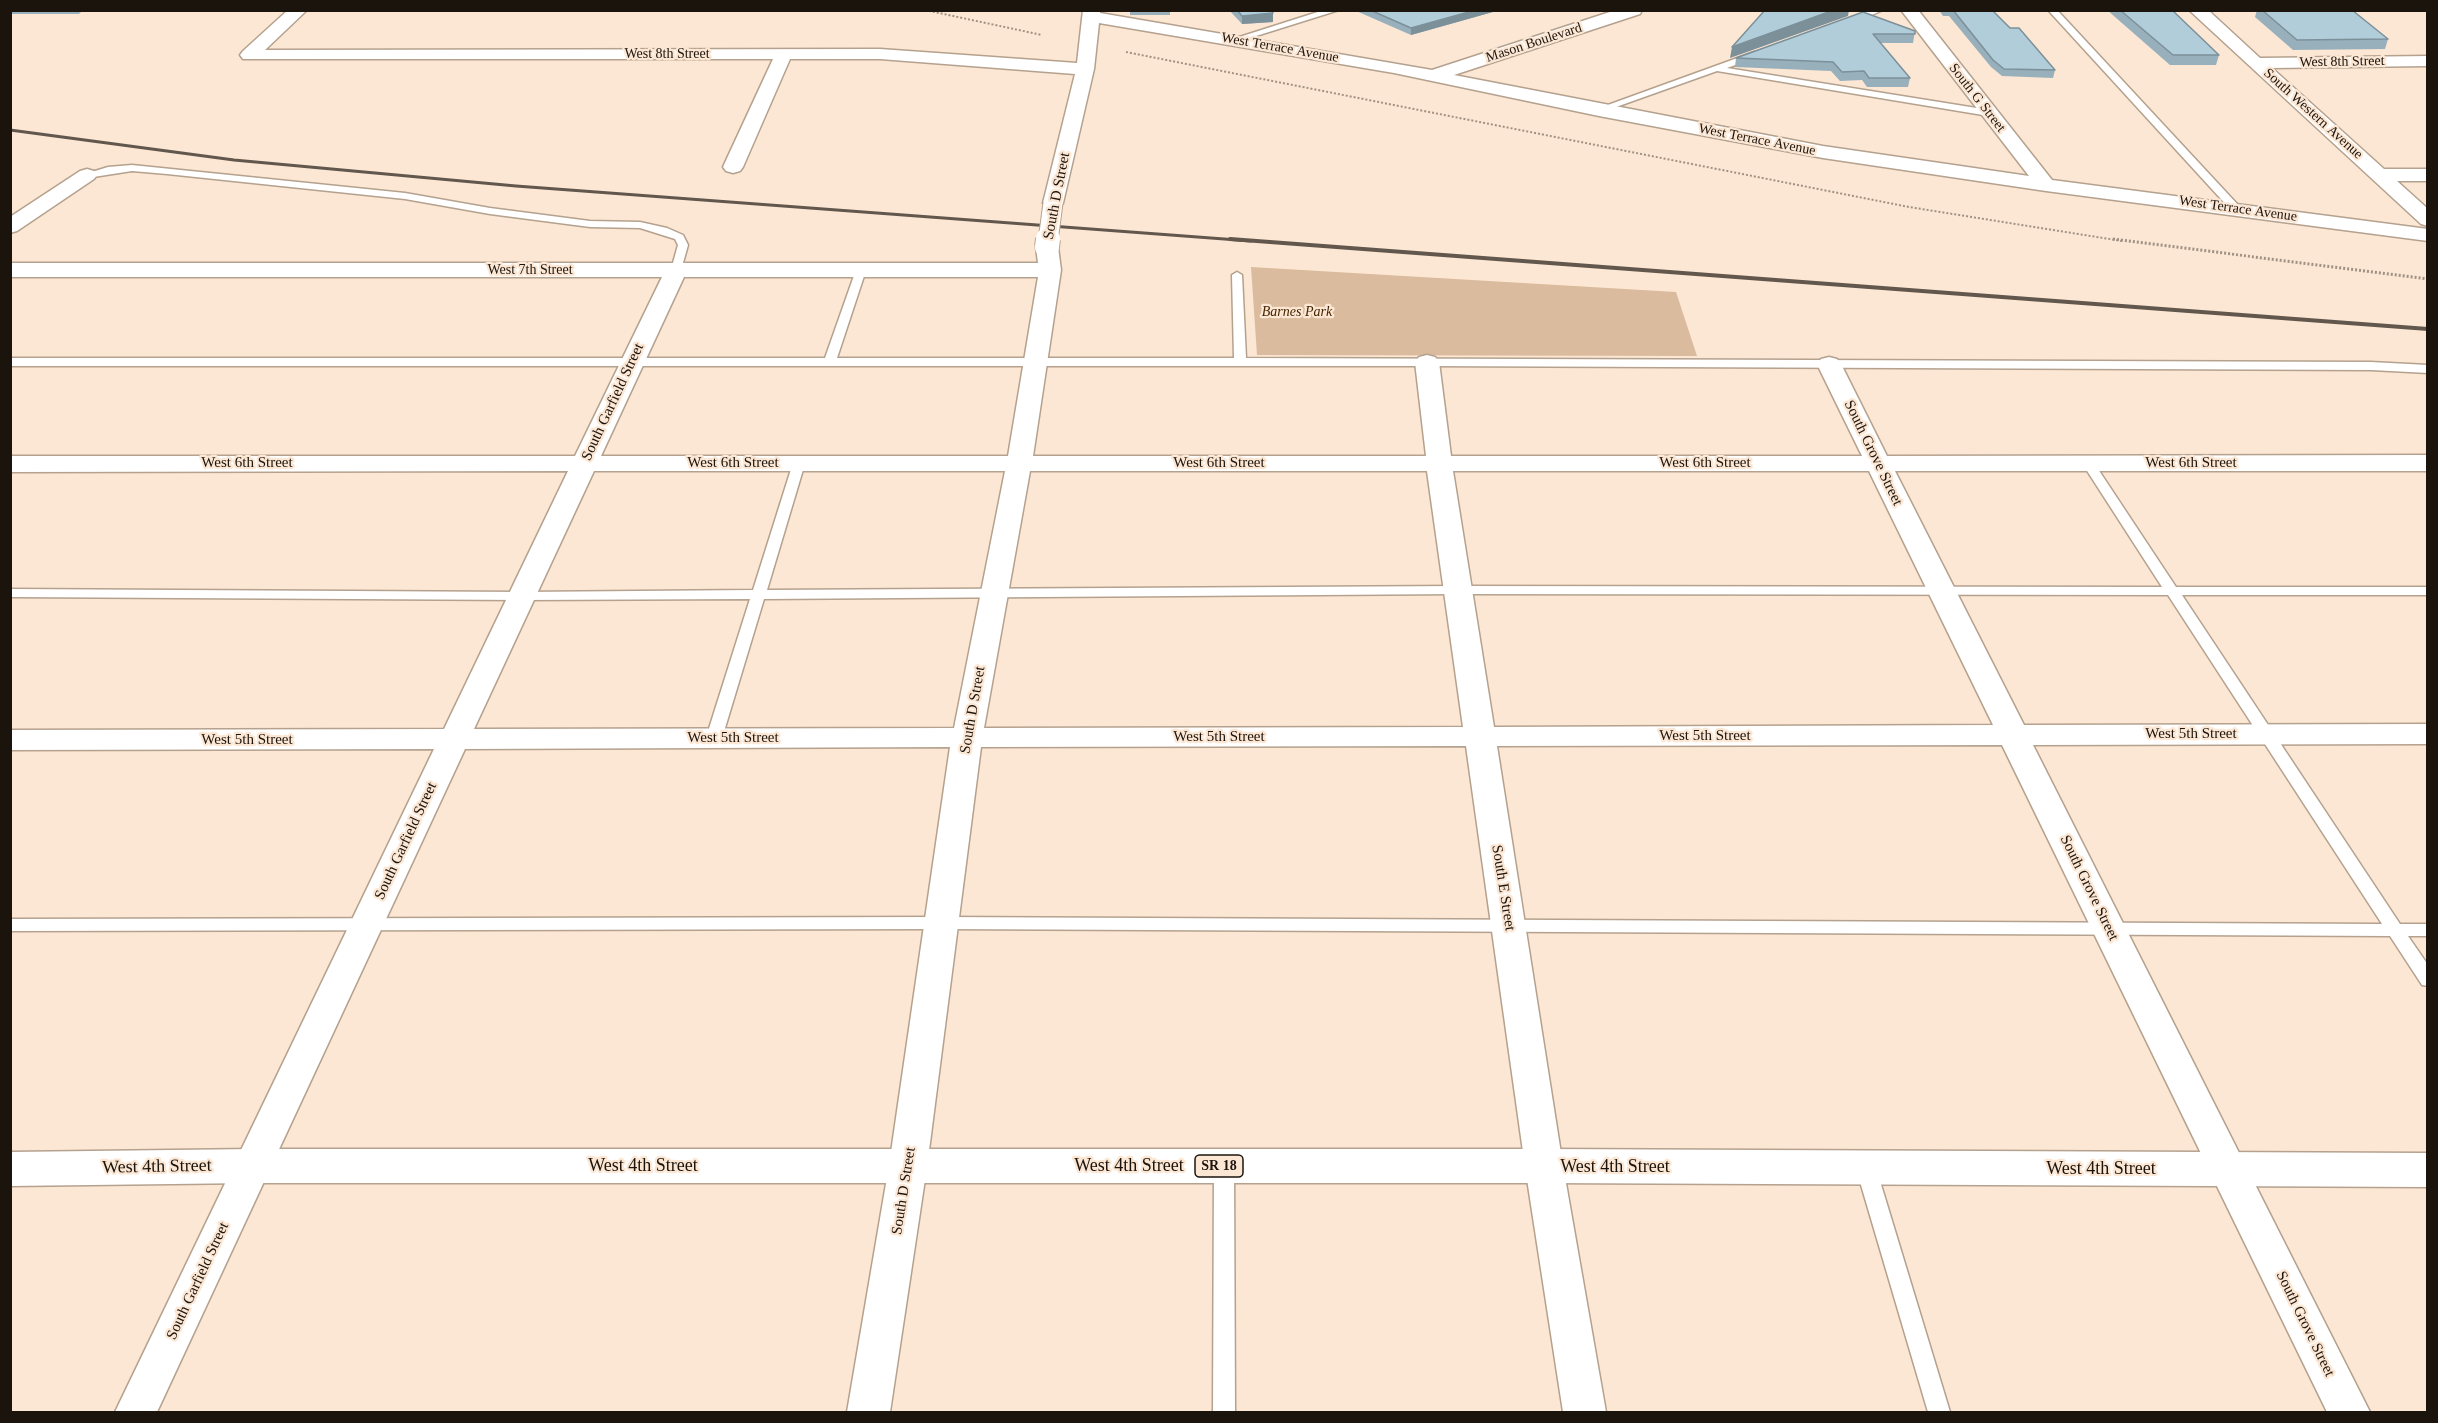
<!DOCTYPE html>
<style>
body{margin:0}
#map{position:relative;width:2438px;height:1423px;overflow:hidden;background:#fce7d4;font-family:Georgia,serif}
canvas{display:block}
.frame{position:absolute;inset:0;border:12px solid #1b140d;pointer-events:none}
</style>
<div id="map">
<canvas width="2438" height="1423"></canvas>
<div class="frame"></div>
</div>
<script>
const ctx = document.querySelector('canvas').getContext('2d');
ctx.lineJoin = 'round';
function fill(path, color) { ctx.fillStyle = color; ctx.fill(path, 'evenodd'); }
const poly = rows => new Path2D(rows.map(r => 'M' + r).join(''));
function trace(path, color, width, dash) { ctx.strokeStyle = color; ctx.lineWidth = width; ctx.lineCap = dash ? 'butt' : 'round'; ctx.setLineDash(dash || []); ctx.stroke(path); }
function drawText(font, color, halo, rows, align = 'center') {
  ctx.font = font + ' Georgia,serif'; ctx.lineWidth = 4.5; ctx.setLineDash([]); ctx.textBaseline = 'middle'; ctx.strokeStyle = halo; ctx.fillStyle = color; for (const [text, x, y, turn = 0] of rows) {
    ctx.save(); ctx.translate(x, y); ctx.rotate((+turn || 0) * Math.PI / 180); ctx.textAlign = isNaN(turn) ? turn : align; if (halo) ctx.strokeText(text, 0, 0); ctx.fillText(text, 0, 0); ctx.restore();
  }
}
fill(poly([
 [1251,267,1676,292,1697,356,1257,355]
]), '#dbbb9d');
const lane = poly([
 [1324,10,1339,10,1237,42,1230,40,1324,10],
 [1870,10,1883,10,1854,23,1847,21,1870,10],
 [2048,10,2057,10,2239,206,2239,210,2231,210,2048,10],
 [1754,52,1758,55,1757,57,1727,68,1989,110,1994,113,1989,116,1717,71,1602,112,1594,110,1754,52],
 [132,165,405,193,490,208,590,221,640,222,667,228,683,235,688,245,681,270,676,273,671,270,678,245,675,239,640,228,590,227,490,214,405,199,167,174,132,171,87,178,82,175,108,167,132,165],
 [861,267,866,270,837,358,1234,358,1232,275,1237,272,1242,275,1246,358,2371,362,2428,365,2428,373,2371,370,1427,366,10,366,10,358,825,358,856,270,861,267],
 [799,459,805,463,767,590,1458,586,2162,587,2082,463,2088,459,2092,460,2176,587,2428,587,2428,595,2182,595,2400,924,2428,924,2428,936,2408,936,2428,965,2428,986,2422,985,2390,936,941,929,10,931,10,919,941,917,2382,924,2168,595,1458,594,764,599,722,738,714,743,706,738,750,599,522,600,10,597,10,589,522,592,753,590,793,463,799,459],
 [1224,1158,1231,1161,1234,1166,1235,1412,1213,1412,1214,1166,1217,1161,1224,1158],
 [1866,1160,1873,1162,1876,1168,1950,1412,1928,1412,1856,1168,1859,1162,1866,1160]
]);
const street = poly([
 [288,10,307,10,265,50,880,49,1077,63,1083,10,1100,10,1100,13,1432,70,1616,10,1642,10,1640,14,1454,75,1823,146,2029,176,1901,10,1918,10,2052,180,2428,229,2428,241,2046,191,1823,158,1599,116,1394,73,1099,23,1094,69,1063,203,1060,207,1053,209,1046,207,1043,203,1075,74,880,59,790,59,743,167,740,171,733,173,726,171,723,167,773,59,243,59,240,55,243,51,288,10],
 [2189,10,2208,10,2260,58,2428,56,2428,66,2272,68,2384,169,2428,169,2428,181,2397,181,2428,209,2428,226,2421,224,2189,10],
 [87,169,94,171,97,175,94,179,17,231,10,233,10,217,80,171,87,169],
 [1047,241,1055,242,1058,247,1061,270,1033,456,1426,456,1415,362,1419,357,1427,355,1435,357,1439,362,1451,456,1862,456,1817,364,1821,359,1829,357,1837,359,1841,364,1887,456,2428,455,2428,471,1895,471,2024,725,2428,724,2428,744,2033,745,2370,1412,2327,1412,2002,745,1497,746,1563,1166,1606,1412,1563,1412,1525,1166,1466,746,981,747,927,1166,890,1412,847,1412,889,1166,950,747,465,749,157,1412,115,1412,434,749,10,750,10,730,444,729,568,471,10,472,10,456,575,456,662,277,10,277,10,263,1038,263,1036,247,1039,242,1047,241],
 [684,277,1038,277,1008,456,601,456,684,277],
 [594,471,1005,471,954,728,474,729,594,471],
 [1030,471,1427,471,1463,727,984,728,1030,471],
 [1453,471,1869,471,1993,725,1494,727,1453,471]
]);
const highway = poly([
 [253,1149,1544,1149,2428,1153,2428,1187,1544,1183,253,1183,10,1186,10,1152,253,1149]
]);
trace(lane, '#b4a18e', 3);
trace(street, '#b4a18e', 3);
trace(highway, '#b4a18e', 3);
trace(poly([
 [925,10,1042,35],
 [1126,52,1909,207,2122,241]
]), '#a09183', 2, [2, 2]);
trace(poly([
 [2113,239,2428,279]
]), '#a09183', 3, [2, 2]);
fill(lane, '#fff');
fill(street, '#fff');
fill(highway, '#fff');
trace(poly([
 [10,130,234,160,516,186,1251,241]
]), '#62574c', 3);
trace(poly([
 [1230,239,2428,329]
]), '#62574c', 4);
const streetBridgeFar1 = poly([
 [1048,241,1053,203]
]);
const streetBridge = poly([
 [1047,247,1048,239]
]);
trace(streetBridgeFar1, '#b4a18e', 21, []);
trace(streetBridge, '#b4a18e', 26, []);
trace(streetBridgeFar1, '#fff', 19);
trace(streetBridge, '#fff', 24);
fill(poly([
 [10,10,83,10,79,14,10,14],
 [1130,10,1170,10,1170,15,1130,15],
 [1229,10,1271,10,1273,13,1273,22,1242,24],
 [1354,10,1500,10,1411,35],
 [1939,10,1992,10,2055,70,2053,78,2002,76,1991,67,1949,16,1943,16],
 [2107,10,2172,10,2219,55,2216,65,2170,65],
 [2257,10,2352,10,2388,39,2385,49,2293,50,2255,17],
 [1863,12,1915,31,1913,43,1880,43,1910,78,1908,87,1867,87,1862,80,1840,81,1831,71,1735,67,1736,58]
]), '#98b0bb');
fill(poly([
 [1476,10,1500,10,1411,35,1411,28],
 [1834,10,1849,10,1848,16,1730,58,1732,47],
 [1273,13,1273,22,1242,24,1242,16]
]), '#7c9099');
const building = poly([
 [1237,10,1271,10,1273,13,1242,16,1237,10],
 [1370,10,1476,10,1411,28,1370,10],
 [1765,10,1834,10,1732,47,1765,10],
 [1953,10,1992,10,2010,28,2019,28,2055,70,2004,69,1993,60,1953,10],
 [2120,10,2172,10,2219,55,2173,55,2120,10],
 [2262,10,2352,10,2388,39,2297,40,2262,10],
 [1863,12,1915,31,1915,34,1873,34,1910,78,1869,78,1864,71,1842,72,1833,62,1736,58,1863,12]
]);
fill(building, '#b1cdda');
trace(building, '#7c9099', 1.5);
drawText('14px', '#1b140d', '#fce7d4', [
 ["Mason Boulevard",1534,43,-18],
 ["West Terrace Avenue",1280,48,10],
 ["West 8th Street",667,54],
 ["West 8th Street",2342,62,-1],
 ["South G Street",1977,98,52],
 ["South Western Avenue",2313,114,42],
 ["West Terrace Avenue",1757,140,11],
 ["West Terrace Avenue",2238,209,8],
 ["West 7th Street",530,270]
]);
drawText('italic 14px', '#442500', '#fce7d4', [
 ["Barnes Park",1297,312]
]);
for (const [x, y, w] of [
 [1219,1166,48]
]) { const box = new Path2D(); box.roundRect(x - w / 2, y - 11, w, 22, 4.5); ctx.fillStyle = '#fce7d4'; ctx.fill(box); trace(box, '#1b140d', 1.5); }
drawText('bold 14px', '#1b140d', null, [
 ["SR 18",1219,1166]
]);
drawText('15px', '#1b140d', '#fce7d4', [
 ["South D Street",1057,196,-79],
 ["South Garfield Street",613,402,-65],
 ["South Grove Street",1873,453,64],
 ["West 6th Street",247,463],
 ["West 6th Street",733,463],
 ["West 6th Street",1219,463],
 ["West 6th Street",1705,463],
 ["West 6th Street",2191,463],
 ["South D Street",973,710,-80],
 ["West 5th Street",2191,734],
 ["West 5th Street",1705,736],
 ["West 5th Street",1219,737],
 ["West 5th Street",733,738],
 ["West 5th Street",247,740],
 ["South Garfield Street",406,841,-65],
 ["South E Street",1503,888,81],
 ["South Grove Street",2089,888,64],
 ["South D Street",904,1191,-81],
 ["South Garfield Street",198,1281,-65],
 ["South Grove Street",2305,1324,64]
]);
drawText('18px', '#1b140d', '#fce7d4', [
 ["West 4th Street",643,1166],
 ["West 4th Street",1129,1166],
 ["West 4th Street",157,1167,-1],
 ["West 4th Street",1615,1167],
 ["West 4th Street",2101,1169]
]);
</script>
